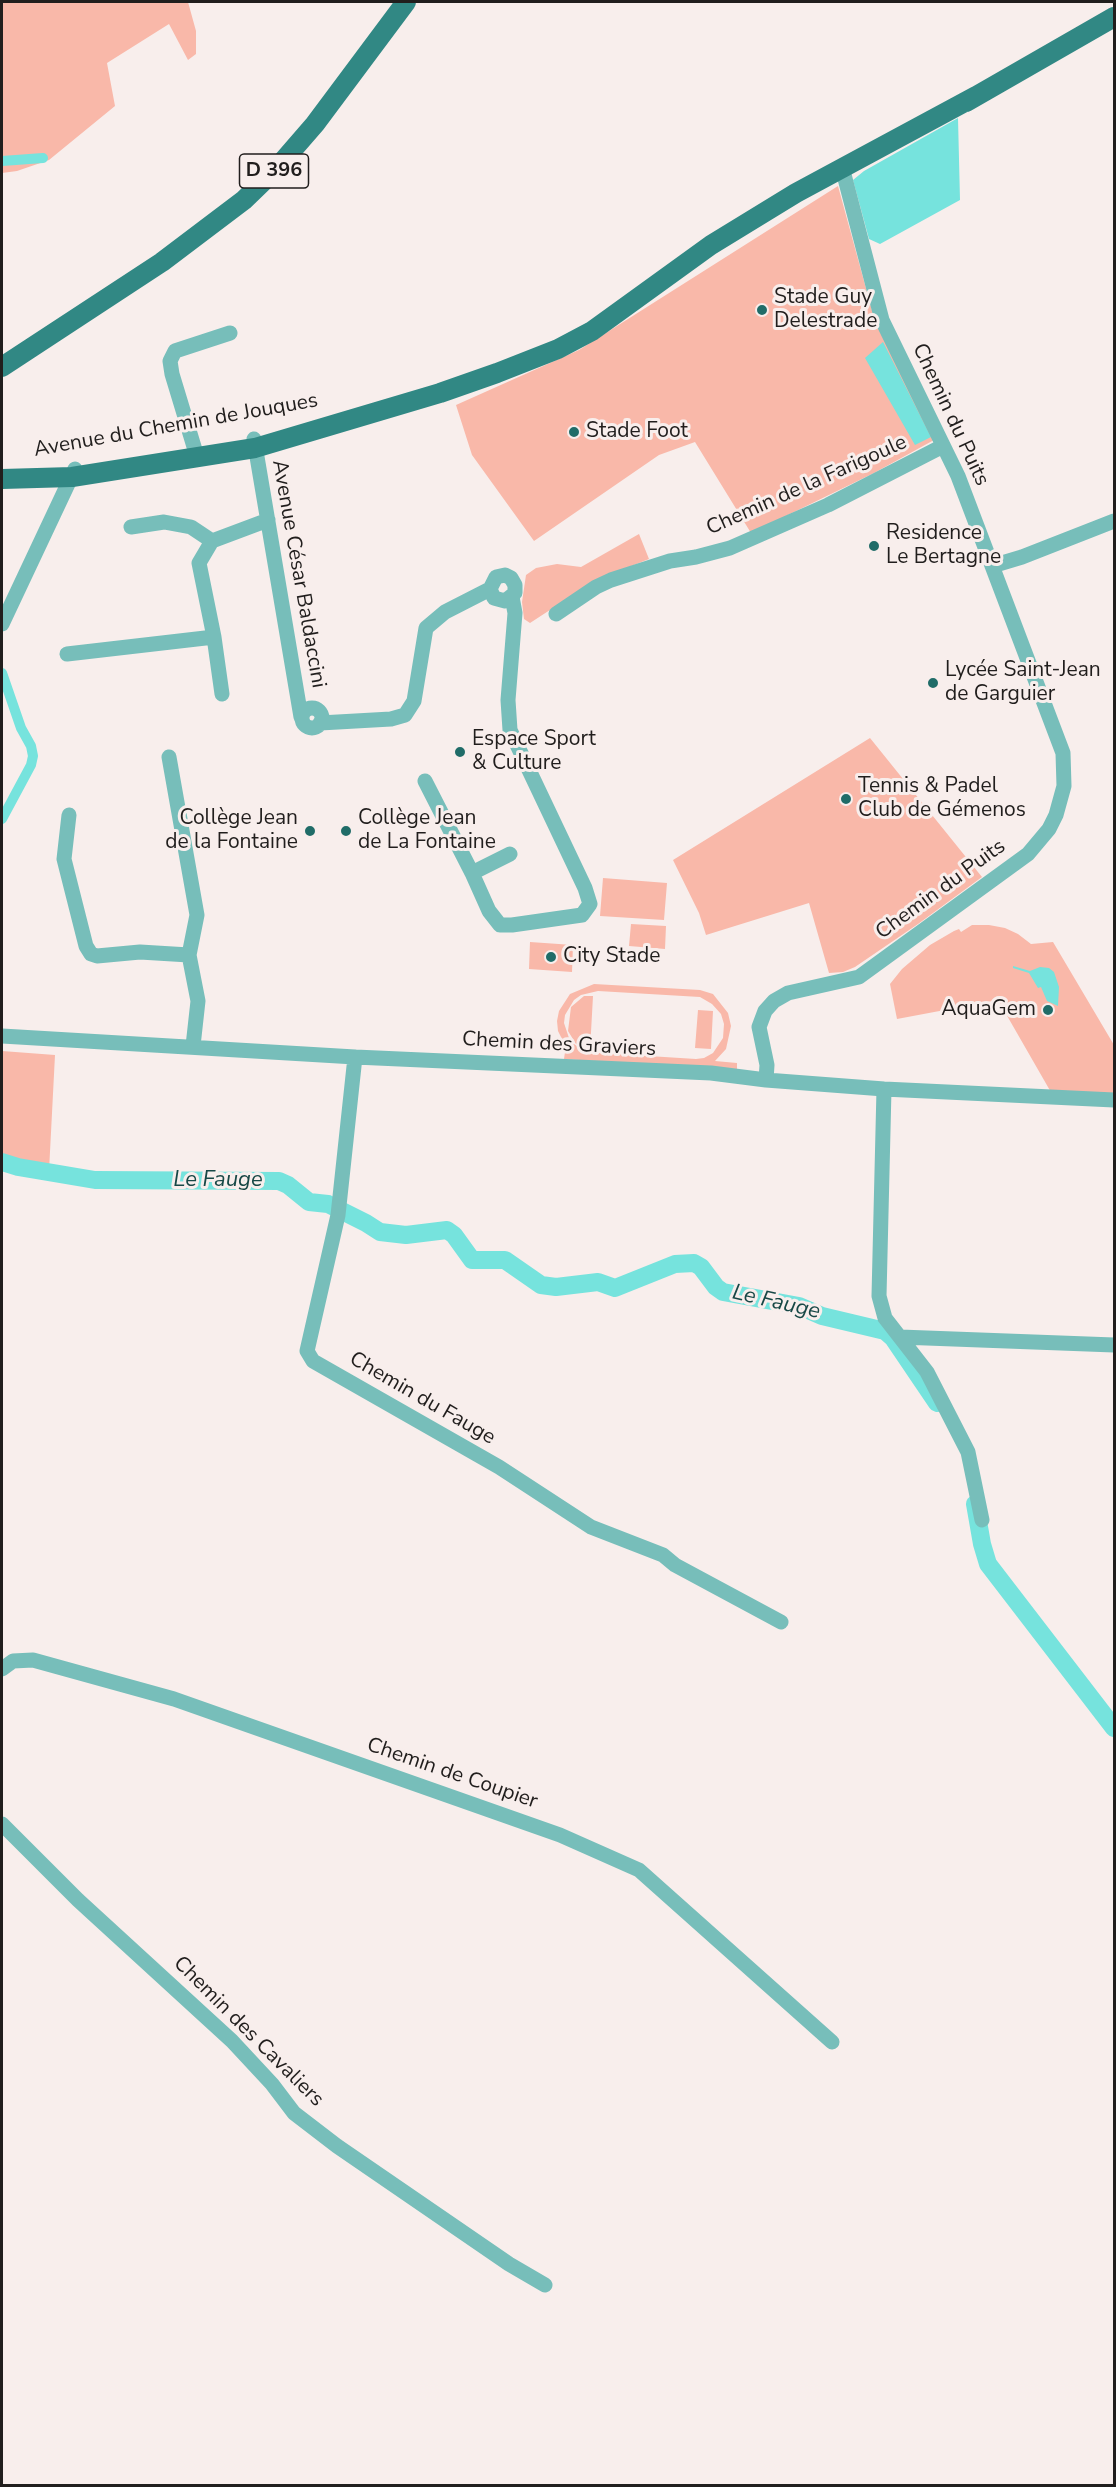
<!DOCTYPE html>
<meta charset="utf-8">
<style>
body{margin:0}
#map{position:relative;width:1116px;height:2487px;overflow:hidden;background:#f8eeec;font-family:"Nunito Sans",sans-serif}
canvas{display:block}
.frame{position:absolute;inset:0;border:3px solid #211e1d;pointer-events:none}
</style>
<div id="map">
<canvas width="1116" height="2487"></canvas>
<div class="frame"></div>
</div>
<script>
const ctx = document.querySelector('canvas').getContext('2d');
ctx.lineJoin = 'round';
function fill(path, color) { ctx.fillStyle = color; ctx.fill(path, 'evenodd'); }
const poly = rows => new Path2D(rows.map(r => 'M' + r).join(''));
function trace(path, color, width, dash) { ctx.strokeStyle = color; ctx.lineWidth = width; ctx.lineCap = dash ? 'butt' : 'round'; ctx.setLineDash(dash || []); ctx.stroke(path); }
function drawText(font, color, halo, rows, align = 'center') {
  ctx.font = font + ' "Nunito Sans",sans-serif'; ctx.lineWidth = 6; ctx.setLineDash([]); ctx.textBaseline = 'middle'; ctx.strokeStyle = halo; ctx.fillStyle = color; for (const [text, x, y, turn = 0] of rows) {
    ctx.save(); ctx.translate(x, y); ctx.rotate((+turn || 0) * Math.PI / 180); ctx.textAlign = isNaN(turn) ? turn : align; if (halo) ctx.strokeText(text, 0, 0); ctx.fillText(text, 0, 0); ctx.restore();
  }
}
fill(poly([
 [2,2,188,2,196,31,196,54,188,60,169,24,107,63,115,106,49,160,17,171,2,173],
 [838,186,873,314,934,440,874,473,751,533,695,442,659,455,534,541,472,455,456,405,579,350],
 [639,534,649,559,596,580,530,623,524,619,522,602,526,575,536,568,557,564,581,567],
 [870,738,982,877,918,924,855,967,843,972,829,973,809,903,706,935,699,913,673,860],
 [603,878,667,883,664,920,600,916],
 [631,924,666,926,665,949,629,946],
 [972,925,989,925,1005,928,1018,934,1031,944,1053,942,1114,1045,1114,1098,1052,1094,998,1000,897,1019,890,984,902,969,930,945,954,931,959,929,961,932],
 [530,942,573,945,572,972,529,969],
 [594,984,700,990,713,994,728,1013,731,1026,726,1049,715,1061,737,1063,737,1070,564,1059,565,1052,568,1051,558,1031,557,1021,559,1011,570,994],
 [598,991,700,997,712,1004,721,1014,724,1024,723,1038,713,1053,704,1058,696,1059,585,1052,570,1041,564,1023,565,1015,574,1000,581,995],
 [584,996,593,996,590,1050,576,1044,568,1031,571,1007],
 [698,1010,713,1011,711,1049,695,1048],
 [2,1051,55,1055,49,1171,2,1161]
]), '#f9b8a9');
fill(poly([
 [958,118,960,200,880,244,869,239,853,180,864,171],
 [883,342,931,437,915,445,865,358],
 [1013,966,1030,971,1040,967,1049,968,1054,972,1059,987,1058,1006,1047,1001,1041,987,1038,988,1029,973,1013,968]
]), '#76e3dd');
trace(poly([
 [2,161,43,158],
 [2,673,21,728,31,746,33,756,31,765,2,819]
]), '#76e3dd', 10);
trace(poly([
 [2,1162,18,1167,95,1180,279,1181,288,1185,309,1202,328,1204,366,1223,380,1232,406,1235,447,1230,454,1235,472,1260,505,1260,541,1285,556,1287,598,1282,615,1288,675,1264,694,1263,701,1267,716,1287,723,1292,799,1306,822,1316,885,1331,893,1338,937,1403],
 [975,1504,982,1544,988,1564,1114,1728]
]), '#76e3dd', 18);
trace(poly([
 [254,439,301,717],
 [195,450,172,374,170,361,175,351,230,333],
 [131,527,164,522,191,527,212,541],
 [992,566,1022,557,1114,521],
 [556,614,596,587,611,580,670,561,696,557,730,548,828,505,943,446],
 [2,624,75,469],
 [67,654,214,637],
 [222,694,214,637,199,563,212,541,268,520],
 '302 718a10 10 0 1 1 20 0a10 10 0 1 1-20 0Z',
 [320,723,391,719,405,715,414,701,426,628,445,612,490,589,496,577,505,575,511,578,515,585,515,593,505,601,494,598,490,589],
 [169,757,197,915,189,955,198,1001,193,1046],
 [425,781,472,873],
 [69,815,64,859,86,946,91,954,97,956,140,952,189,955],
 [510,854,472,873,489,911,500,925,512,925,582,915,590,904,585,888,510,730,508,700,515,613,512,597],
 [2,1036,355,1057,711,1073,766,1080,884,1089,1114,1100],
 [355,1057,338,1215,307,1351,313,1361,499,1467,591,1527,663,1555,675,1565,781,1622],
 [766,1080,767,1065,759,1027,765,1011,774,1001,788,993,859,977,1028,854,1049,829,1056,815,1064,786,1063,753,958,476,882,320,842,167],
 [884,1089,879,1296,885,1318,927,1372,968,1452,982,1520],
 [900,1337,1114,1345],
 [2,1669,13,1661,33,1660,174,1699,560,1835,639,1870,832,2042],
 [2,1824,78,1900,232,2041,272,2084,294,2113,337,2146,509,2264,545,2285]
]), '#77beba', 15);
trace(poly([
 [966,102,1114,17],
 [2,367,162,262,244,200,276,169,315,124,406,2],
 [2,479,72,477,255,448,440,393,497,373,558,349,592,331,711,245,796,193,976,96]
]), '#318884', 20);
for (const [x, y, r, color] of [
 [762,310,6,"#206c68"],
 [574,432,6,"#206c68"],
 [874,546,6,"#206c68"],
 [933,683,6,"#206c68"],
 [460,752,6,"#206c68"],
 [846,799,6,"#206c68"],
 [310,831,6,"#206c68"],
 [346,831,6,"#206c68"],
 [551,957,6,"#206c68"],
 [1048,1010,6,"#206c68"]
]) { const dot = new Path2D(); dot.arc(x, y, r, 0, 2 * Math.PI); ctx.fillStyle = color; ctx.fill(dot); trace(dot, '#f8eeec', 2); }
for (const [x, y, w] of [
 [274,171,69]
]) { const box = new Path2D(); box.roundRect(x - w / 2, y - 17, w, 34, 4.5); ctx.fillStyle = '#f8eeec'; ctx.fill(box); trace(box, '#211e1d', 1.5); }
drawText('bold 20px', '#211e1d', null, [
 ["D 396",274,171]
]);
drawText('21px', '#211e1d', '#f8eeec', [
 ["Stade Guy",774,298],
 ["Delestrade",774,322],
 ["Stade Foot",586,432],
 ["Residence",886,534],
 ["Le Bertagne",886,558],
 ["Lycée Saint-Jean",945,671],
 ["de Garguier",945,695],
 ["Espace Sport",472,740],
 ["& Culture",472,764],
 ["Tennis & Padel",858,787],
 ["Club de Gémenos",858,811],
 ["Collège Jean",298,819,"right"],
 ["de la Fontaine",298,843,"right"],
 ["Collège Jean",358,819],
 ["de La Fontaine",358,843],
 ["City Stade",563,957],
 ["AquaGem",1036,1010,"right"]
], 'left');
drawText('21px', '#211e1d', '#f8eeec', [
 ["Chemin du Puits",950,415,65],
 ["Avenue du Chemin de Jouques",176,426,-10],
 ["Chemin de la Farigoule",807,486,-24],
 ["Avenue César Baldaccini",298,574,80],
 ["Chemin du Puits",941,890,-36],
 ["Chemin des Graviers",559,1045,3],
 ["Chemin du Fauge",422,1399,30],
 ["Chemin de Coupier",452,1774,19],
 ["Chemin des Cavaliers",248,2032,45]
]);
drawText('italic 22px', '#174846', '#f8eeec', [
 ["Le Fauge",218,1181],
 ["Le Fauge",776,1303,13]
]);
</script>
